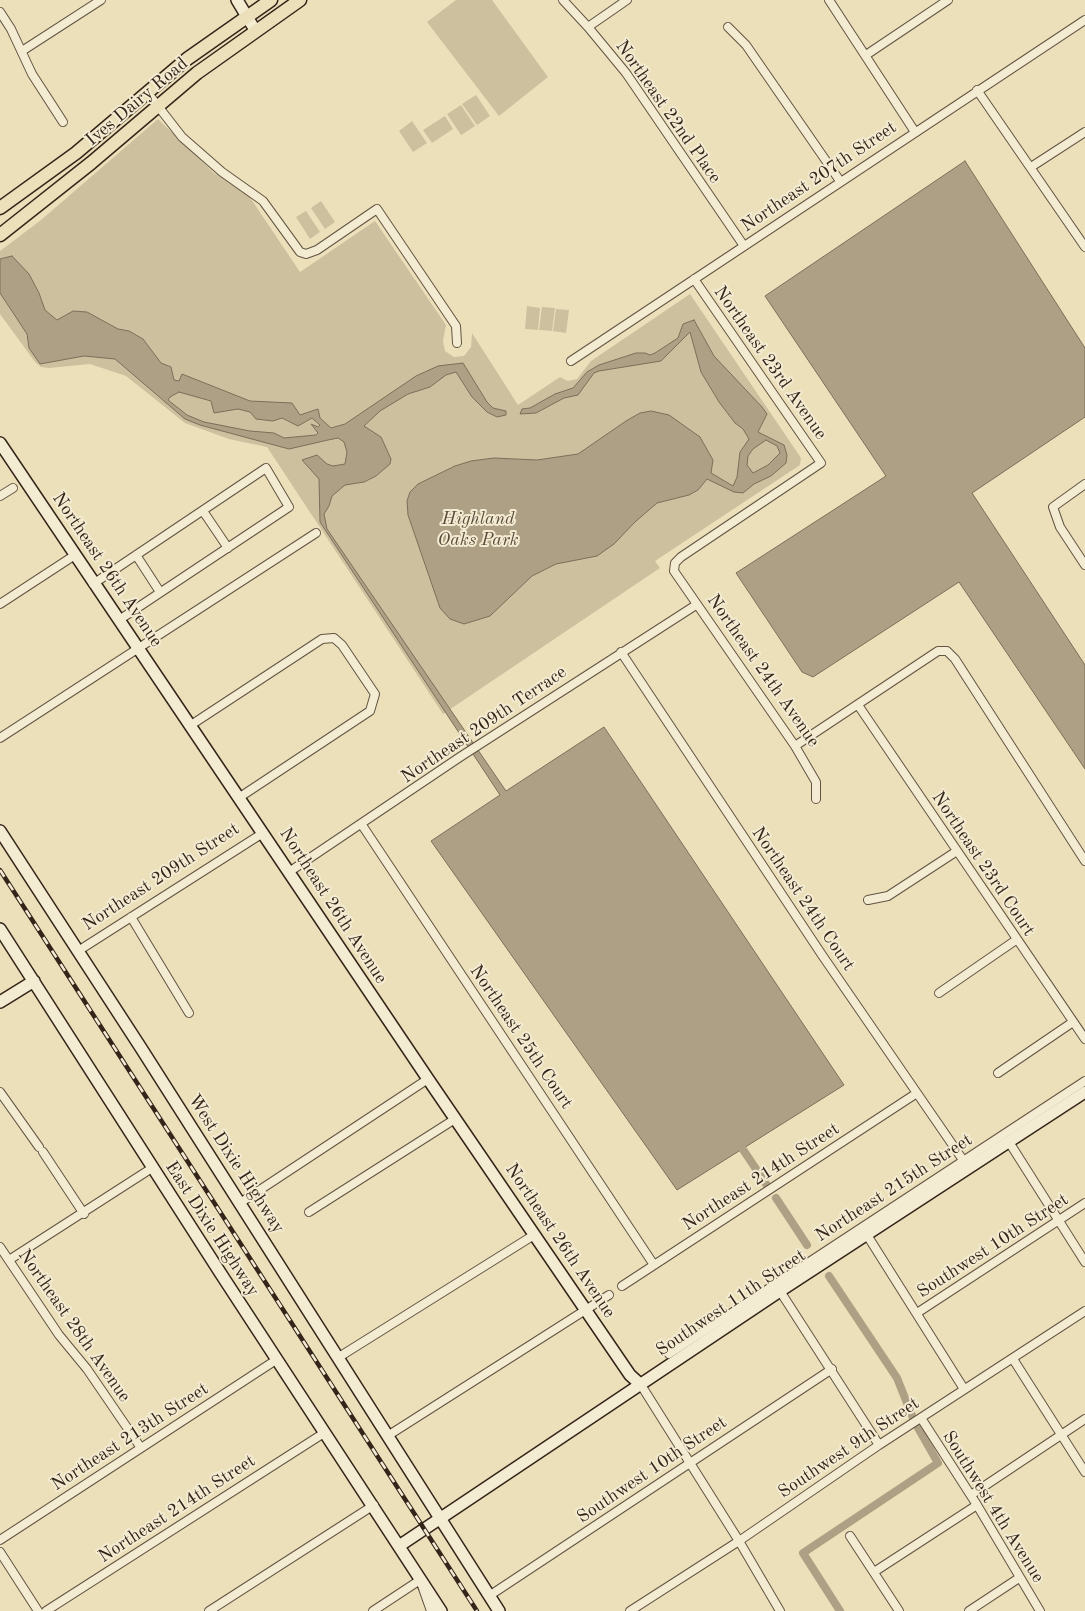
<!DOCTYPE html>
<style>
body{margin:0}
canvas{display:block;background:#ece0ba}
</style>
<canvas width="1085" height="1611"></canvas>
<script>
const ctx = document.querySelector('canvas').getContext('2d');
ctx.lineJoin = 'round';
function fill(path, color) { ctx.fillStyle = color; ctx.fill(path, 'evenodd'); }
const poly = rows => new Path2D(rows.map(r => 'M' + r).join(''));
function trace(path, color, width, dash) { ctx.strokeStyle = color; ctx.lineWidth = width; ctx.lineCap = dash ? 'butt' : 'round'; ctx.setLineDash(dash || []); ctx.stroke(path); }
function drawText(font, color, halo, rows, align = 'center') {
  ctx.font = font + ' "Old Standard TT",serif'; ctx.lineWidth = 4; ctx.setLineDash([]); ctx.textBaseline = 'middle'; ctx.strokeStyle = halo; ctx.fillStyle = color; for (const [text, x, y, turn = 0] of rows) {
    ctx.save(); ctx.translate(x, y); ctx.rotate((+turn || 0) * Math.PI / 180); ctx.textAlign = isNaN(turn) ? turn : align; if (halo) ctx.strokeText(text, 0, 0); ctx.fillText(text, 0, 0); ctx.restore();
  }
}
fill(poly([
 [456,0,492,0,548,77,499,116,427,22],
 [476,95,490,116,477,125,462,104],
 [461,105,475,126,461,135,447,114],
 [445,116,453,129,432,143,423,130],
 [158,119,214,173,247,193,300,272,375,221,446,325,443,341,445,351,454,357,464,356,471,347,472,333,518,405,560,377,568,381,577,379,591,361,690,294,801,458,800,465,655,561,660,568,443,714,267,447,229,439,185,423,126,376,90,364,49,368,41,367,35,362,0,314,0,251,41,220],
 [412,121,427,143,413,152,399,131],
 [321,201,335,222,325,229,311,208],
 [306,211,320,232,310,239,296,217],
 [527,306,540,308,538,330,525,329],
 [542,307,555,308,552,331,539,330],
 [556,309,569,310,566,333,553,331]
]), '#cdc09f');
const water = poly([
 [965,161,1085,348,1085,417,972,493,1085,665,1085,769,959,582,813,677,802,672,736,573,886,476,765,296,965,161],
 [12,256,29,274,39,293,45,310,57,320,73,311,87,312,118,329,129,331,143,339,161,363,171,367,174,380,179,381,182,374,250,401,292,403,300,415,318,409,320,418,331,428,345,424,416,376,438,366,463,363,487,402,493,408,506,411,506,415,497,417,487,412,472,397,456,372,446,375,430,387,408,394,380,411,364,426,381,437,391,459,390,464,376,476,364,482,345,485,332,496,329,506,324,514,327,529,506,791,604,727,844,1085,677,1190,431,841,500,795,320,522,319,479,302,460,317,455,327,464,333,466,345,464,347,452,344,442,338,438,328,440,289,449,200,425,185,419,115,359,84,356,40,364,29,348,27,334,0,293,0,259,12,256],
 [179,392,211,401,214,413,238,409,250,412,256,419,273,421,282,418,298,426,312,418,320,425,318,427,311,424,318,433,316,435,284,438,274,433,250,431,204,422,187,415,168,400,170,397,179,392],
 [694,320,714,356,762,407,767,414,758,432,784,445,787,455,786,463,771,476,754,484,743,493,734,492,707,479,698,490,689,495,657,503,635,522,614,544,597,556,556,564,532,576,490,616,464,624,450,619,440,608,408,515,407,501,410,492,418,484,455,466,471,461,494,458,537,460,578,454,626,421,640,413,651,411,669,415,700,437,713,460,711,473,733,486,737,477,740,452,749,439,743,429,735,423,719,402,701,372,690,332,661,361,599,371,594,373,578,395,564,398,536,413,520,414,522,409,530,408,555,394,573,388,587,372,599,365,636,353,645,353,650,355,655,353,678,338,683,324,694,320],
 [766,440,777,446,780,453,768,465,753,473,747,465,748,456,753,449,766,440]
]);
fill(water, '#aea084');
trace(water, '#7e6e5a', 1);
trace(poly([
 [738,1142,766,1184],
 [776,1198,807,1245],
 [829,1276,897,1378,913,1418],
 [840,1611,803,1553,938,1463,917,1426]
]), '#aea084', 8);
const street = poly([
 [563,0,588,27,626,73,744,246],
 [829,0,915,132],
 [0,12,11,29,32,74,63,122],
 [588,27,627,0],
 [728,27,746,45,840,181],
 [22,51,101,0],
 [866,55,948,0],
 [977,90,1085,247],
 [147,92,182,137,222,172,263,201,300,252,306,254,317,250,377,209,456,326,457,343],
 [1031,167,1085,132],
 [694,279,821,463,681,557,675,563,674,571,795,746,816,782,816,799],
 [571,361,1085,20],
 [1085,484,1053,507,1060,527,1085,565],
 [0,496,13,488],
 [203,511,228,548],
 [136,555,160,592],
 [93,584,266,468,289,507,119,620],
 [0,604,75,555],
 [621,652,822,955,963,1160],
 [858,705,1085,1039],
 [191,725,322,639,334,638,342,645,375,694,370,711,240,797],
 [0,738,316,533],
 [795,746,938,651,947,651,955,659,1085,861],
 [362,825,654,1265],
 [289,872,460,757,696,605],
 [868,900,888,896,957,851],
 [131,917,189,1013],
 [78,951,263,833],
 [939,993,1016,940],
 [998,1073,1073,1022],
 [0,1092,39,1147],
 [1009,1142,1085,1262],
 [43,1152,84,1214],
 [240,1203,428,1079],
 [309,1212,455,1119],
 [867,1235,964,1389],
 [0,1247,59,1335,87,1369,141,1448],
 [9,1260,152,1168],
 [622,1286,917,1093],
 [780,1291,879,1445],
 [917,1313,1085,1203],
 [669,1354,1085,1081],
 [339,1357,534,1235],
 [1013,1359,1085,1472],
 [641,1385,739,1541,780,1611],
 [921,1418,977,1505,1040,1611],
 [389,1435,609,1295],
 [971,1495,1085,1419],
 [850,1536,899,1611],
 [0,1540,276,1360],
 [0,1552,38,1611],
 [874,1572,977,1505],
 [489,1596,832,1369],
 [46,1611,324,1433],
 [209,1611,374,1505],
 [373,1611,420,1580,431,1611],
 [630,1611,739,1541,879,1445,1085,1311],
 [969,1611,1019,1578]
]);
const secondary = poly([
 [237,0,255,30],
 [0,443,428,1079,630,1375,641,1385],
 [0,831,141,1048,499,1611],
 [0,929,221,1274,441,1611],
 [0,1002,34,981],
 [399,1546,780,1291,1085,1092]
]);
const primary = poly([
 [0,208,76,153,187,59,271,0],
 [0,235,91,163,197,73,300,0]
]);
trace(street, '#635342', 10);
trace(secondary, '#35241a', 14);
trace(primary, '#35241a', 15);
trace(street, '#f3ebd2', 8);
trace(secondary, '#f3ebd2', 11);
trace(primary, '#ece0ba', 12);
const rail = poly([
 [0,870,477,1611]
]);
trace(rail, '#35241a', 4.5);
trace(rail, '#f3ebd2', 2.5, [8]);
drawText('18px', '#35241a', '#f3ebd2', [
 ["Ives Dairy Road",137,102,-40],
 ["Northeast 22nd Place",668,112,55],
 ["Northeast 207th Street",819,177,-34],
 ["Northeast 23rd Avenue",770,363,55],
 ["Northeast 26th Avenue",107,570,56],
 ["Northeast 24th Avenue",763,671,55],
 ["Northeast 209th Terrace",484,725,-34],
 ["Northeast 23rd Court",983,864,56],
 ["Northeast 209th Street",161,877,-33],
 ["Northeast 24th Court",803,899,56],
 ["Northeast 26th Avenue",333,906,57],
 ["Northeast 25th Court",521,1037,56],
 ["West Dixie Highway",236,1164,57],
 ["Northeast 214th Street",761,1177,-33],
 ["Northeast 215th Street",894,1188,-33],
 ["East Dixie Highway",212,1229,57],
 ["Northeast 26th Avenue",560,1241,56],
 ["Southwest 10th Street",993,1246,-33],
 ["Southwest 11th Street",731,1303,-34],
 ["Northeast 28th Avenue",74,1326,55],
 ["Northeast 213th Street",130,1437,-33],
 ["Southwest 9th Street",849,1448,-34],
 ["Southwest 10th Street",652,1470,-34],
 ["Southwest 4th Avenue",993,1507,58],
 ["Northeast 214th Street",177,1509,-33]
]);
drawText('italic 18px', '#5b4b3b', '#f3ebd2', [
 ["Highland",478,519],
 ["Oaks Park",478,540]
]);
</script>
